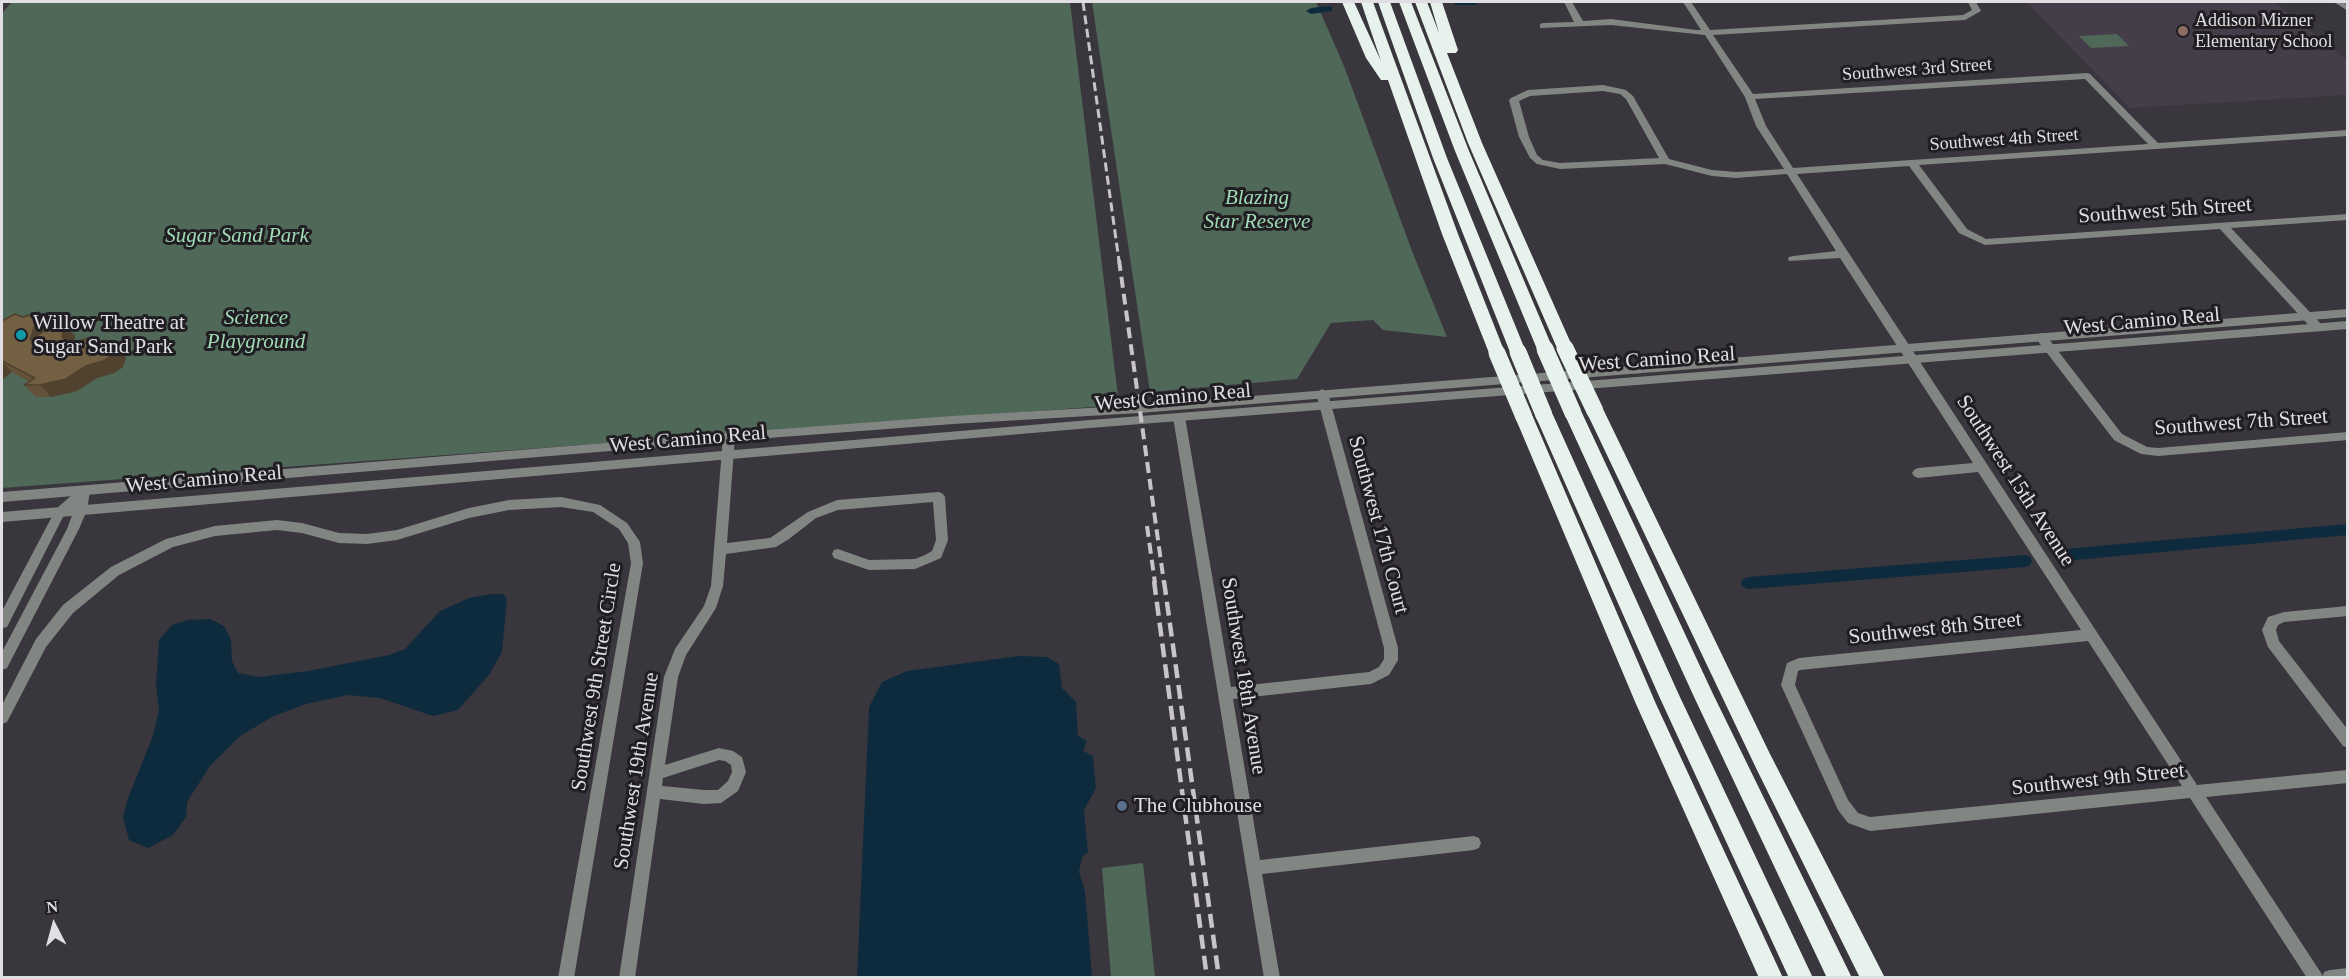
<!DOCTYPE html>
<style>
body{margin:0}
#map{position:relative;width:2349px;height:979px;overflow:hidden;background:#3a363d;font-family:Georgia,serif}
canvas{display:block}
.frame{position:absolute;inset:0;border:3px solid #e1dfe4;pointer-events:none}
.north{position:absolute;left:24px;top:895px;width:60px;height:60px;-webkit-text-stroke:4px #201e22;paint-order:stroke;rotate:354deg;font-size:16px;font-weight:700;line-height:24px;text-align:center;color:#e1dfe4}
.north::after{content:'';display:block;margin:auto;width:21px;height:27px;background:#e1dfe4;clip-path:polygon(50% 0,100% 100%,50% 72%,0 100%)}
</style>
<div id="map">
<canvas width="2349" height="979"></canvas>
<div class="frame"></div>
<div class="north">N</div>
</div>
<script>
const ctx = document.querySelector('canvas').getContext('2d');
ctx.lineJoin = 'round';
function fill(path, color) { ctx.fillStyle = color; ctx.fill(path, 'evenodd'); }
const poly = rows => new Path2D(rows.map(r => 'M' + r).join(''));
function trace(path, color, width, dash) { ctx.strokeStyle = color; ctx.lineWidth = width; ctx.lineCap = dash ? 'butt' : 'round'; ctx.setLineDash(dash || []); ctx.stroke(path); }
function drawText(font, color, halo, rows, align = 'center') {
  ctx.font = font + ' Georgia,serif'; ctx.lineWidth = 6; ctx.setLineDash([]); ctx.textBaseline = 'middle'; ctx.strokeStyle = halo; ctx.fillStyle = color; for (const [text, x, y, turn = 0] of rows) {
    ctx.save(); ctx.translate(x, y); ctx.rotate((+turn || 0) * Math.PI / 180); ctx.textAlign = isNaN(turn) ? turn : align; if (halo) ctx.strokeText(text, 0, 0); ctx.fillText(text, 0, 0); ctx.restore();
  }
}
fill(poly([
 [2026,2,2274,2,2347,60,2347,95,2130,108]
]), '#453d4a');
fill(poly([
 [12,2,1070,2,1119,405,2,488,2,13],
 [1092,2,1316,2,1344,66,1412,251,1447,337,1383,330,1373,320,1331,323,1297,379,1150,392],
 [2117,34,2129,46,2091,48,2079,36],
 [1143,863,1155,977,1111,977,1102,868]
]), '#506858');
fill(poly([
 [492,594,503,594,507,599,502,652,489,675,458,710,433,716,380,698,348,695,306,704,274,716,240,736,210,766,187,802,186,817,173,835,148,848,129,840,123,817,128,798,153,736,159,710,156,684,159,640,172,625,188,620,210,619,224,626,231,640,232,661,238,673,259,677,308,671,389,655,405,649,440,611,469,598],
 [1019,656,1047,657,1059,664,1062,688,1076,702,1078,736,1087,741,1083,751,1093,756,1096,788,1084,810,1088,852,1082,857,1079,872,1085,891,1092,977,857,977,869,707,882,682,907,671]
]), '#0e2b3e');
fill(poly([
 [1452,2,1480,2,1475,5,1456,5,1452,2],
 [1329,6,1332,7,1332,11,1311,14,1306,11,1311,8,1329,6],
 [2348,524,2348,535,2064,561,2059,559,2057,555,2059,551,2064,549,2348,524],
 [2025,555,2030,557,2032,561,2030,565,2025,567,1748,589,1743,587,1741,583,1743,579,1748,577,2025,555]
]), '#0e2b3e');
fill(poly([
 [1564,2,1572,2,1583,21,1611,19,1696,30,1701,30,1683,2,1691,2,1710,30,1963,15,1972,10,1968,2,1976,2,1981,11,1965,20,1713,35,1753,94,2087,73,2090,74,2158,143,2348,130,2348,136,1919,165,1967,229,1986,239,2348,214,2348,220,2231,228,2321,324,2322,327,2321,330,2317,331,2313,330,2220,229,1985,245,1959,233,1909,166,1797,174,2197,785,2348,770,2348,783,2206,797,2323,976,2324,972,2330,970,2348,968,2348,978,2307,978,2190,798,1870,831,1848,823,1838,810,1781,685,1787,663,1799,658,2081,630,1978,472,1918,478,1914,476,1912,473,1914,470,1918,468,1973,463,1840,258,1789,261,1788,259,1789,257,1793,256,1836,251,1787,174,1736,178,1712,176,1665,164,1560,169,1537,164,1530,158,1519,137,1509,100,1511,98,1528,90,1603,85,1626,90,1633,96,1669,159,1712,170,1736,172,1784,169,1756,126,1745,97,1705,35,1611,25,1540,28,1540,24,1543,23,1574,22,1564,2],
 [2085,79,2148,144,1793,168,1766,126,1755,99,2085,79],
 [1603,91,1620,94,1626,99,1659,158,1560,163,1543,160,1537,155,1529,137,1519,101,1530,96,1603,91],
 [2088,641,2182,786,1870,817,1858,813,1848,800,1795,685,1798,671,1800,670,2088,641],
 [2041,333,2045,334,2122,434,2147,447,2158,448,2348,432,2348,440,2158,456,2141,454,2114,440,2037,340,2036,337,2041,333],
 [1322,389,1328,393,1398,648,1398,660,1389,675,1371,684,1233,699,1260,860,1474,836,1479,838,1481,843,1479,848,1474,850,1262,874,1280,978,1264,978,1173,417,1179,413,1185,417,1231,687,1369,672,1379,667,1384,659,1384,648,1316,393,1322,389],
 [729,433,735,437,727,543,770,538,808,512,837,500,939,492,943,494,945,497,948,540,941,558,915,569,869,570,834,558,832,554,834,550,838,549,869,560,915,559,925,555,932,551,936,540,933,502,838,510,816,518,789,539,776,547,726,554,723,586,716,608,686,655,678,677,665,765,719,748,733,751,742,757,746,772,738,791,721,803,704,804,660,799,635,978,619,978,664,677,675,649,704,606,711,586,723,437,729,433],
 [719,760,725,761,731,765,732,772,728,781,718,790,704,790,662,786,663,778,719,760],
 [84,486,88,488,90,491,87,510,79,529,7,668,2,670,2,652,67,529,76,505,64,515,7,627,2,628,2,611,56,509,80,488,84,486],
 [561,497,600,505,627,523,640,542,643,563,574,978,558,978,631,563,628,543,619,529,593,512,561,507,509,510,469,518,397,540,367,544,339,543,302,533,277,530,215,536,173,547,119,575,73,613,46,647,7,722,2,724,2,705,36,639,63,605,111,567,166,539,215,526,277,520,302,523,339,533,367,534,397,530,469,508,509,500,561,497],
 [2348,606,2348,616,2284,622,2278,625,2276,630,2279,641,2348,730,2348,748,2343,746,2268,647,2262,630,2268,617,2284,612,2348,606]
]), '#828683');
fill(poly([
 [2334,2,2343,2,2348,5,2348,11,2334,2],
 [2348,309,2348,317,1139,413,953,424,729,441,2,502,2,492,729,433,953,416,1139,405,2348,309],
 [2348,321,2348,329,1090,428,2,522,2,512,1090,420,2348,321]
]), '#828683');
fill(poly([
 [1342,2,1354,2,1381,61,1361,2,1373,2,1458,234,1505,353,1503,357,1491,357,1489,353,1442,234,1388,80,1381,80,1366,58,1342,2],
 [1378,2,1390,2,1447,158,1526,352,1524,356,1518,358,1510,352,1433,158,1378,2],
 [1399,2,1411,2,1469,151,1553,349,1551,353,1545,355,1537,349,1455,151,1399,2],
 [1415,2,1427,2,1439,33,1430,2,1442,2,1458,50,1456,53,1447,53,1482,143,1573,348,1571,352,1565,354,1557,348,1468,143,1415,2],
 [1595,405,1601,407,1604,411,1770,754,1885,978,1860,978,1756,768,1586,411,1589,407,1595,405],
 [1573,407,1579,409,1582,413,1713,694,1852,978,1827,978,1695,699,1564,413,1567,409,1573,407],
 [1544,409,1550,411,1553,415,1679,695,1813,978,1789,978,1659,696,1535,415,1538,411,1544,409],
 [1524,411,1530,412,1533,417,1656,704,1783,978,1759,978,1636,704,1515,417,1518,412,1524,411]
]), '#e8f2ec');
trace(poly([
 [1083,2,1119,261]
]), '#c7c4ca', 3, [9, 4.5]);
trace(poly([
 [1119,260,1164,583],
 [1147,526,1155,583]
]), '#c7c4ca', 4, [11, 6]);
trace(poly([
 [1154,581,1207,978],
 [1164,581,1219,978]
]), '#c7c4ca', 4.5, [14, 7]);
trace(poly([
 [1565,348,1595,411],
 [1545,349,1573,413],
 [1518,352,1544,415],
 [1497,353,1524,417]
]), '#e8f2ec', 17);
fill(poly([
 [23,317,50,324,49,328,64,324,75,336,74,343,97,344,126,358,123,367,114,373,97,378,77,391,51,397,36,397,24,385,30,382,12,372,2,380,2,319,4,320]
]), '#635239');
fill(poly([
 [39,312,50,324,41,352,30,340],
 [64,324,75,336,73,349,62,337],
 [115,346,126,358,123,367,114,373,97,378,77,391,51,397,40,385],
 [2,362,12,372,2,380]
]), '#50422e');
const building = poly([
 [39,312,30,340,52,326,64,324,62,337,74,343,87,338,97,344,108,342,115,346,113,355,103,361,86,366,66,379,40,385,24,385,35,378,2,361,2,319,4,320,15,314,23,317,39,312]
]);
fill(building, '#735f42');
trace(building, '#50422e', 1.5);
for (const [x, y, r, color] of [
 [2183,31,6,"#8d6e63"],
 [21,335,6,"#0f9aa8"],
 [1122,806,6,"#5c6f8a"]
]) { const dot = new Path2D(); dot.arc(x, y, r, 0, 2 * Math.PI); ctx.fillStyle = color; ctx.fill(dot); trace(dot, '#201e22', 2); }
drawText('18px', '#e1dfe4', '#201e22', [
 ["Addison Mizner",2195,21],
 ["Elementary School",2195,42]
], 'left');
drawText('18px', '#e1dfe4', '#201e22', [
 ["Southwest 3rd Street",1917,70,-4],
 ["Southwest 4th Street",2004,140,-4]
]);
drawText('italic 21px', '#a0dab4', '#201e22', [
 ["Blazing",1257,198],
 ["Star Reserve",1257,222],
 ["Sugar Sand Park",237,236],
 ["Science",256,318],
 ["Playground",256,342]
]);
drawText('21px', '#e1dfe4', '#201e22', [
 ["Southwest 5th Street",2165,211,-4],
 ["West Camino Real",2142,322,-5],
 ["West Camino Real",1657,360,-4],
 ["West Camino Real",1173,398,-5],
 ["Southwest 7th Street",2241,423,-4],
 ["West Camino Real",688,440,-5],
 ["West Camino Real",204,480,-5],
 ["Southwest 15th Avenue",2015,481,57],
 ["Southwest 17th Court",1378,525,75],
 ["Southwest 8th Street",1935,629,-6],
 ["Southwest 18th Avenue",1243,676,81],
 ["Southwest 9th Street Circle",597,677,-81],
 ["Southwest 19th Avenue",637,771,-81],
 ["Southwest 9th Street",2098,780,-6]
]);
drawText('21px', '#e1dfe4', '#201e22', [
 ["Willow Theatre at",33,323],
 ["Sugar Sand Park",33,347],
 ["The Clubhouse",1134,806]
], 'left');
</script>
